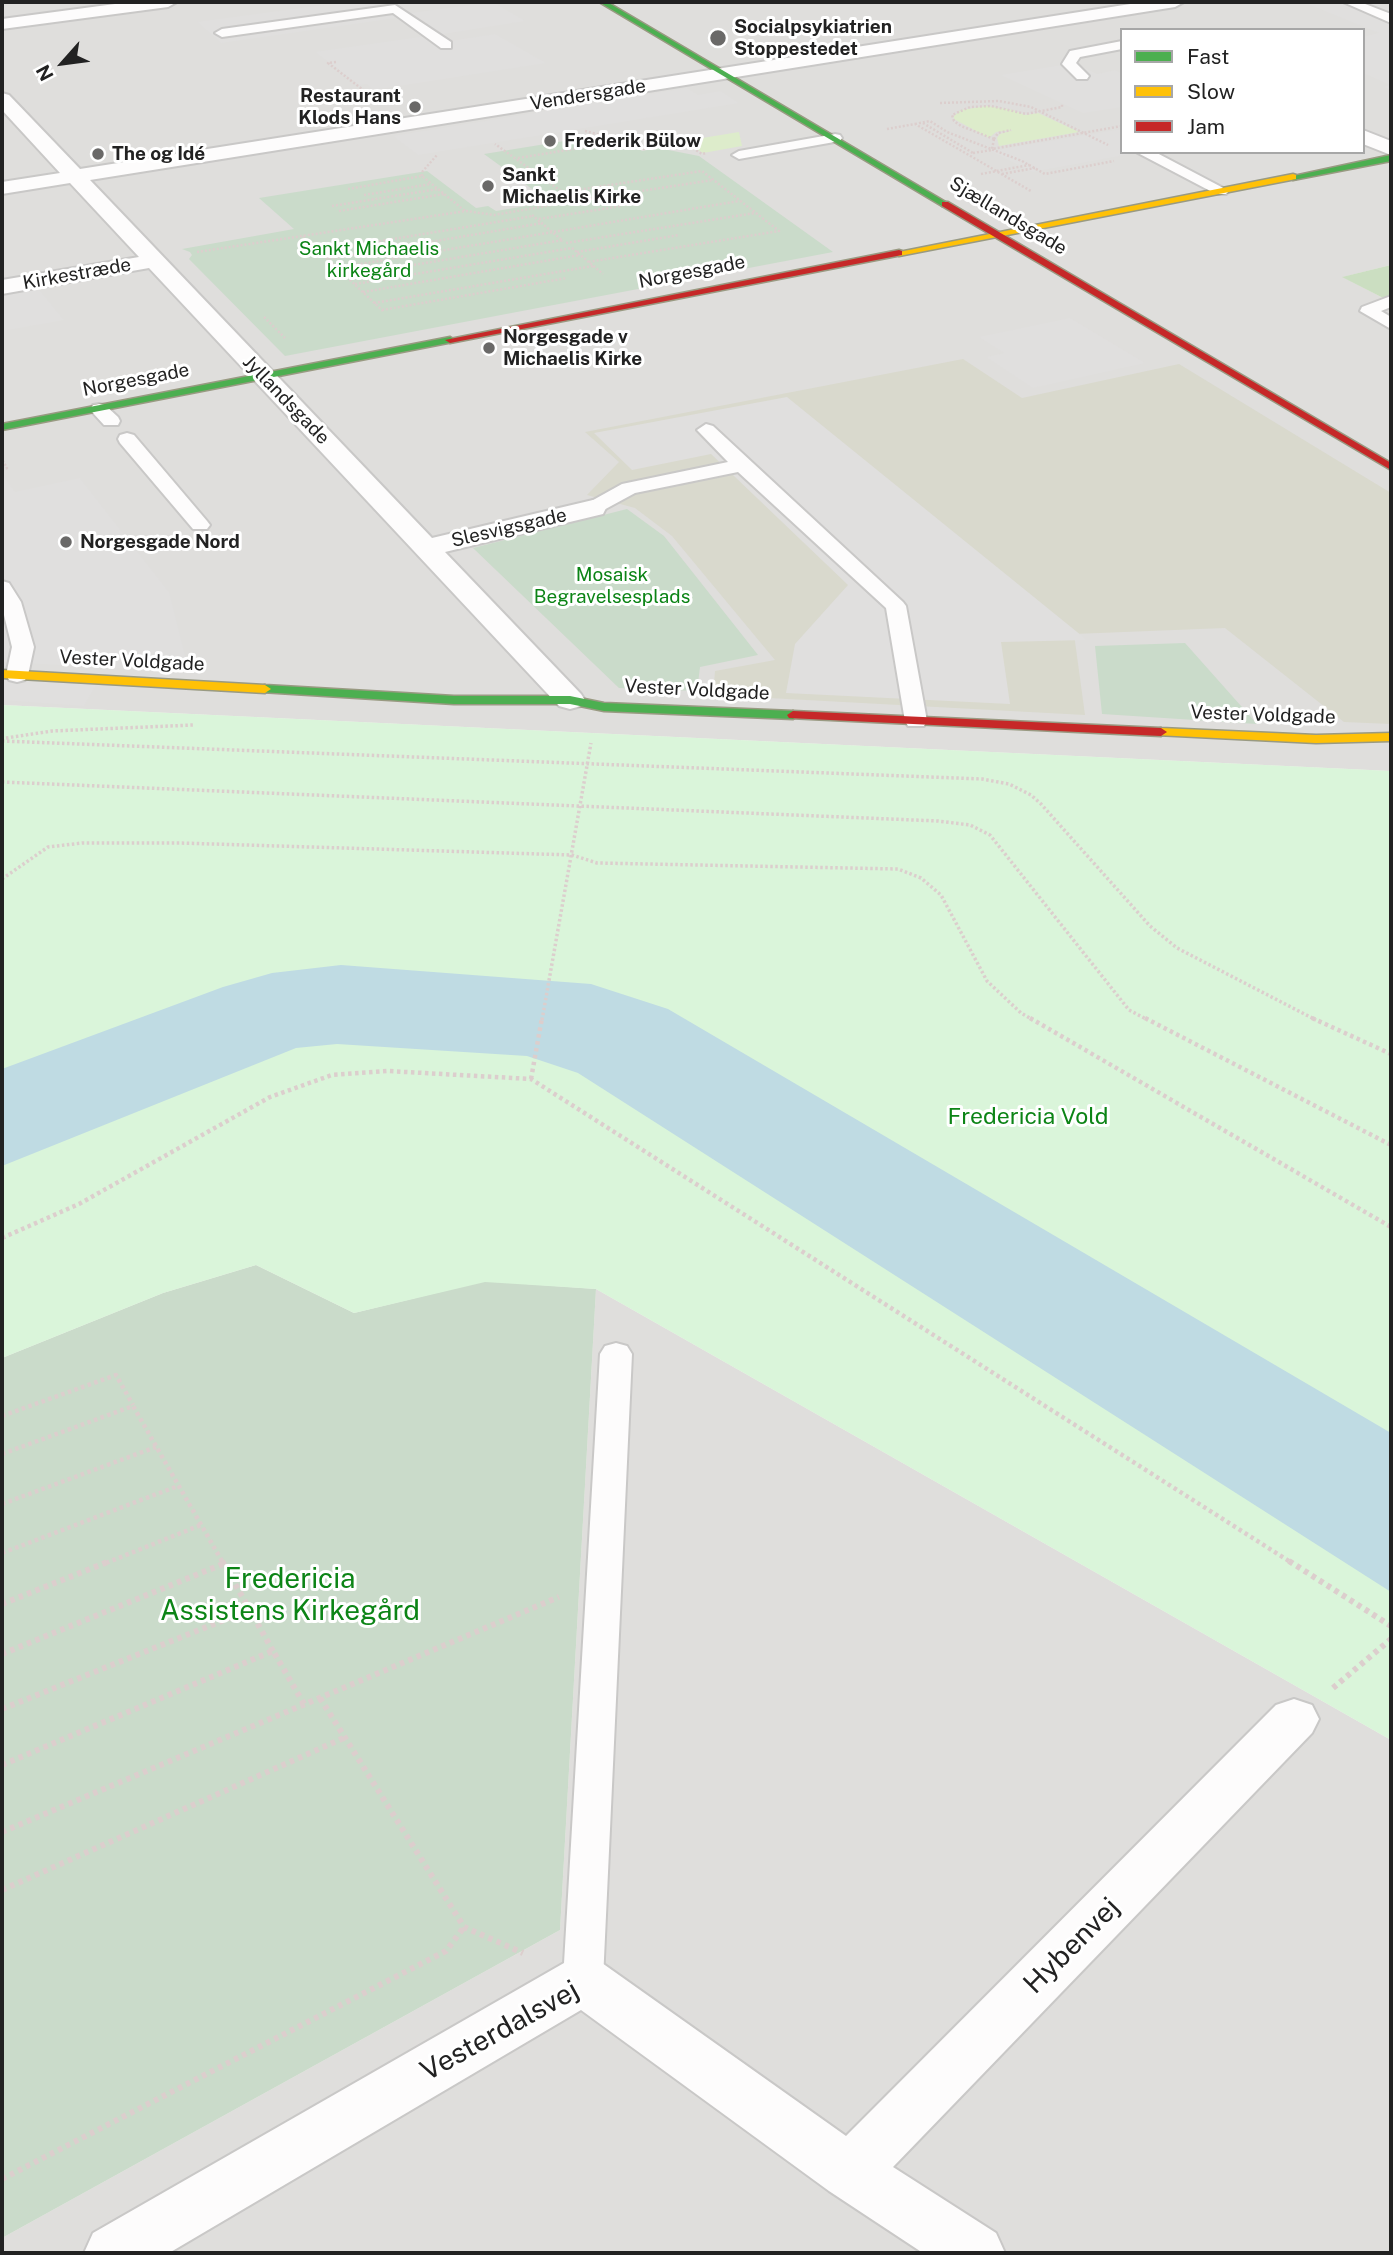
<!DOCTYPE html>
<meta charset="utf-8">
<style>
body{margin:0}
#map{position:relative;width:1393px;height:2255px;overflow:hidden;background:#f0eeeb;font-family:"Public Sans",sans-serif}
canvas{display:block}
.frame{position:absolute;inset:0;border:4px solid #222;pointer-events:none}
.legend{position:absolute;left:1120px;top:28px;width:245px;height:126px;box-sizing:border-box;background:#fff;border:2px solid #a7a7a7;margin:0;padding:9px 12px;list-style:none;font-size:21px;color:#222}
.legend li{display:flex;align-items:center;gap:14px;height:35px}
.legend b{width:35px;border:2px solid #a7a7a7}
.north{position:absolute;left:28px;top:28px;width:70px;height:70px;-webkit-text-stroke:5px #fff;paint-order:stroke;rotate:242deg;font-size:19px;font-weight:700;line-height:28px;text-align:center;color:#222}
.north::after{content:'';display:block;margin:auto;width:24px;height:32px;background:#222;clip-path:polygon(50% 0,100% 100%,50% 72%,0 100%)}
</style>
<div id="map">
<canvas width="1393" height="2255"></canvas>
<div class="frame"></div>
<ul class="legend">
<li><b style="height:9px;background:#4caf50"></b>Fast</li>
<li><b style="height:9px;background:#ffc107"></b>Slow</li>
<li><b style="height:9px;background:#c62828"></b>Jam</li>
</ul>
<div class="north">N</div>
</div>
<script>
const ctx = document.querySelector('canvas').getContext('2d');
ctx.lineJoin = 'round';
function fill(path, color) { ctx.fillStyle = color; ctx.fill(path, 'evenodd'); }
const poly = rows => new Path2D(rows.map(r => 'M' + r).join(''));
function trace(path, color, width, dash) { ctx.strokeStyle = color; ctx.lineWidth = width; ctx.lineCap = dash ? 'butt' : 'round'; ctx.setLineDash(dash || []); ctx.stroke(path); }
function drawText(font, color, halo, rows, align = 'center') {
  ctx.font = font + ' "Public Sans",sans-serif'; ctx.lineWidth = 6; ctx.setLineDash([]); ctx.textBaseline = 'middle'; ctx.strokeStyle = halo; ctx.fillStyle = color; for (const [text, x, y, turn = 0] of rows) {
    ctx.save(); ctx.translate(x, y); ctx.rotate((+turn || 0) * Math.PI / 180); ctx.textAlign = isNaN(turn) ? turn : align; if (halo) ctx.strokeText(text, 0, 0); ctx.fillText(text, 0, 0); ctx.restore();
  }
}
fill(poly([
 [2,2,1391,2,1391,265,1343,277,1391,302,1391,771,2,705],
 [1122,30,1363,30,1363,152,1122,152],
 [596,1289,1391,1740,1391,2253,2,2253,2,2238,560,1930]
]), '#dfdedc');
fill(poly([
 [963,359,1022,398,1179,364,1391,493,1391,724,1344,722,1225,628,1074,634,1085,715,713,695,715,671,775,660,672,536,635,508,587,495,619,462,585,432]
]), '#d9d9cd');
fill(poly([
 [987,106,1013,110,1025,115,1038,113,1079,132,999,146,997,138,1000,134,1013,130,996,132,989,138,954,119,954,116,961,110],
 [739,132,742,146,703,153,684,141]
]), '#ddeccb');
fill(poly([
 [1391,265,1391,302,1342,277]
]), '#cbdec1');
fill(poly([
 [595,136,606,144,631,143,642,151,658,148,699,156,833,252,285,356,189,259,192,255,190,252,182,249,294,229,259,198,427,171,476,208,488,206,496,211,550,202,484,154],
 [627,509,664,536,758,655,700,667,697,691,619,688,473,548],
 [1185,643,1257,724,1102,714,1095,646],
 [256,1265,354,1313,485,1281,596,1289,560,1930,2,2238,2,1358,163,1293]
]), '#cadbca');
fill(poly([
 [2,705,1391,771,1391,1740,596,1289,485,1282,354,1313,256,1265,163,1293,2,1358]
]), '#daf5da');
fill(poly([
 [346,2,374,2,396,18,221,43,197,22],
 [493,2,525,21,443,34,411,13],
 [1303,2,1375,2,1391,8,1391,90,1384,87,1390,85,1363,73,1363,37,1379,33],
 [495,34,546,63,373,90,366,84,359,85,315,52,434,35,444,42],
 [1075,63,1097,74,1115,70,1122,74,1122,107,1083,113,1001,75],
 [687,88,698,95,721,91,739,103,418,155,393,136],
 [1122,129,1122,152,1141,152,1032,172,991,151],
 [38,288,64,320,2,331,2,294],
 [1070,318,1145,363,1033,388,986,357,1004,353,979,337],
 [787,397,1087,640,1001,642,1010,704,786,693,795,644,848,585,711,454,632,470,594,433],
 [2,473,15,492,80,478,169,592,186,660,137,669,4,662,2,652],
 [2,674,99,680,84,706,2,700]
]), '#e0dfde');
fill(poly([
 [341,965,591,984,668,1009,1391,1433,1391,1592,578,1073,527,1056,337,1044,296,1048,2,1166,2,1069,223,987,272,973]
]), '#bfdbe3');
const lane = poly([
 [1343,2,1360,2,1391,14,1391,23,1343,2],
 [395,5,451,42,451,48,441,48,393,13,222,37,215,33,222,29,395,5],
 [1122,41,1122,49,1080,57,1076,63,1089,76,1087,79,1077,79,1062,64,1070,51,1122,41],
 [835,134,840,135,842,138,840,141,739,159,732,155,739,151,835,134],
 [1136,152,1155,152,1229,191,1226,194,1216,194,1136,152],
 [1391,296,1391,307,1381,311,1391,317,1391,329,1360,311,1362,307,1391,296],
 [99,404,105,405,118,417,120,421,118,425,104,425,93,413,90,409,93,405,99,404],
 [706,424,713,426,903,602,906,606,927,721,924,726,908,726,905,721,886,608,738,472,635,493,600,512,586,512,583,508,586,504,622,484,728,462,697,430,706,424],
 [127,433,134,435,207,521,210,525,207,529,193,529,120,443,118,439,120,435,127,433],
 [2,581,9,583,21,602,34,647,28,675,25,680,17,682,9,680,6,675,12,647,2,607,2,581],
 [616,1343,627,1346,632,1354,603,1980,597,1992,583,1998,569,1992,563,1980,600,1354,605,1346,616,1343]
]);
const street = poly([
 [130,2,177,2,168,7,2,29,2,19,130,2],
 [1143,2,1184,2,1175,7,90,180,432,538,593,500,603,502,606,508,603,514,445,552,581,694,585,700,581,706,570,709,559,706,149,268,2,294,2,280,139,257,70,183,2,194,2,182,60,173,2,110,2,93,9,95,80,169,1143,2],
 [1363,130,1391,141,1391,155,1363,144,1363,130],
 [1294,1699,1312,1705,1319,1719,1312,1733,893,2167,996,2233,1005,2253,923,2253,829,2191,581,2010,169,2253,84,2253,93,2233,564,1963,583,1956,602,1963,846,2136,1276,1705,1294,1699]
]);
const fast = poly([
 [599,2,607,2,949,204,942,206,599,2],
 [1391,155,1391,161,1293,180,1289,177,1391,155],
 [450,337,455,340,453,342,2,430,2,424,450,337],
 [265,685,454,696,570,696,604,703,793,711,799,715,793,719,604,711,570,704,454,704,261,692,261,686,265,685]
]);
const slow = poly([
 [1293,174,1296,175,1296,179,899,256,894,253,1293,174],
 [2,670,265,685,271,689,265,693,2,678,2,670],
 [1161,728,1316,735,1391,733,1391,741,1316,743,1156,735,1156,729,1161,728]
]);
const jam = poly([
 [942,202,948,202,1391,463,1391,470,942,206,942,202],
 [899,250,902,251,902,255,450,343,445,340,899,250],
 [793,711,1161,728,1167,732,1161,736,789,718,787,715,793,711]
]);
trace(lane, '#c9c8c7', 4);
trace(street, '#c9c8c7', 4);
trace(fast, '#999a82', 3);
trace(slow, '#999a82', 3);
trace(jam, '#999a82', 3);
trace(poly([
 [336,62,328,63,371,96],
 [940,103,999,101,1031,107,1108,145],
 [923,123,973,153],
 [915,124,930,121,947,132,1022,161,1045,174,1114,161],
 [887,129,915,124,1031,191],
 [585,131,597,134,610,143,632,141,644,149,683,142,702,154,706,153],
 [994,139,961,126,954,121,952,115,970,107,991,106,1026,114,1062,107,1062,104],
 [994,139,992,149,1122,126],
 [994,139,998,133,1011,130],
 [973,153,992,150],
 [518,158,592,146],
 [981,174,1029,165],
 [1002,174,1035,168],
 [422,176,422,172,437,155],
 [348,189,422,176,465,211],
 [564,192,702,171,779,231,588,262],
 [364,195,431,184],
 [575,201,713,180],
 [332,206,438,189],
 [339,211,444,194],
 [532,215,563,241],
 [539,219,622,206],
 [303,236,383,311],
 [566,243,755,213],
 [572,248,603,274],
 [320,251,533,216],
 [197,252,466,211,494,215,575,201,495,144],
 [577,252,679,235],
 [329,259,543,223],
 [337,268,739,201],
 [347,276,563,240],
 [355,284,572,248],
 [363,292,580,255],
 [374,303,593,266],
 [382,310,567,278],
 [264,317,285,338],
 [2,470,7,468,3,461]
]), '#dccecd', 2.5, [2, 2]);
trace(poly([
 [6,738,52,731,193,725],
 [2,741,982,779,1009,784,1031,795,1041,804,1150,926,1177,948,1316,1020],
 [2,782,938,821,970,825,990,835,1129,1010,1148,1020],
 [2,879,48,847,82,843,180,843,572,855,597,863,898,869,921,878,941,895,987,981,1021,1013,1033,1020],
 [542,1020,591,743]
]), '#dccecd', 3.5, [2.5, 2.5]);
trace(poly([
 [1030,1018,1391,1227],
 [1145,1018,1391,1145],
 [1312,1018,1391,1054],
 [531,1079,542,1018],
 [2,1238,79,1204,270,1097,332,1075,388,1071,531,1079,1292,1563],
 [2,1416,116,1375,133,1405],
 [2,1454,133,1406,223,1563],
 [2,1504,156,1447],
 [2,1553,178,1486],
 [106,1563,201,1525]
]), '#dccecd', 4.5, [3.5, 3.5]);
trace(poly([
 [222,1561,273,1651],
 [1289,1561,1391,1626],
 [2,1604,110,1561],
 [2,1654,223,1564],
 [1333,1688,1391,1639],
 [320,1698,464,1927,523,1953],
 [2,1709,249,1610],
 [2,1765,273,1651,304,1704],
 [2,1832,559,1597],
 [2,1890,346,1737],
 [2,2179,446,1951,464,1927]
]), '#dccecd', 6, [4.5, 4.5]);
fill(lane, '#fdfcfc');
fill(street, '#fdfcfc');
fill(fast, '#4caf50');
fill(slow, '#ffc107');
fill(jam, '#c62828');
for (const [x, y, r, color] of [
 [718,38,9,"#6a6968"],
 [415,107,7,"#6a6968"],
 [550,141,7,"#6a6968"],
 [98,154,7,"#6a6968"],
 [488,186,7,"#6a6968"],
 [489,348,7,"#6a6968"],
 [66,542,7,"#6a6968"]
]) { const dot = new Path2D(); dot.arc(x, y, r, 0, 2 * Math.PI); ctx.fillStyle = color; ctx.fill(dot); trace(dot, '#fff', 2.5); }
drawText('bold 19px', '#222', '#fff', [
 ["Socialpsykiatrien",734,27],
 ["Stoppestedet",734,49],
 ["Restaurant",401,96,"right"],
 ["Klods Hans",401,118,"right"],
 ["Frederik Bülow",564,141],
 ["The og Idé",112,154],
 ["Sankt",502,175],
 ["Michaelis Kirke",502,197],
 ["Norgesgade v",503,337],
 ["Michaelis Kirke",503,359],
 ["Norgesgade Nord",80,542]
], 'left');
drawText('19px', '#222', '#fff', [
 ["Vendersgade",588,95,-9],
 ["Sjællandsgade",1008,216,31],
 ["Norgesgade",692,272,-11],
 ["Kirkestræde",77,274,-10],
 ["Norgesgade",136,380,-11],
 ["Jyllandsgade",286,400,46],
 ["Slesvigsgade",509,528,-13],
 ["Vester Voldgade",132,661,3],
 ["Vester Voldgade",697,690,3],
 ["Vester Voldgade",1263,715,2]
]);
drawText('19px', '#0c8416', '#fff', [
 ["Sankt Michaelis",369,249],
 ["kirkegård",369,271],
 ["Mosaisk",612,575],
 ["Begravelsesplads",612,597]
]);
drawText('23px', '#0c8416', '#fff', [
 ["Fredericia Vold",1028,1117]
]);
drawText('28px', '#0c8416', '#fff', [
 ["Fredericia",290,1579],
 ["Assistens Kirkegård",290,1611]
]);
drawText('28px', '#222', '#fff', [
 ["Hybenvej",1072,1946,-45],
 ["Vesterdalsvej",500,2031,-29]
]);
</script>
